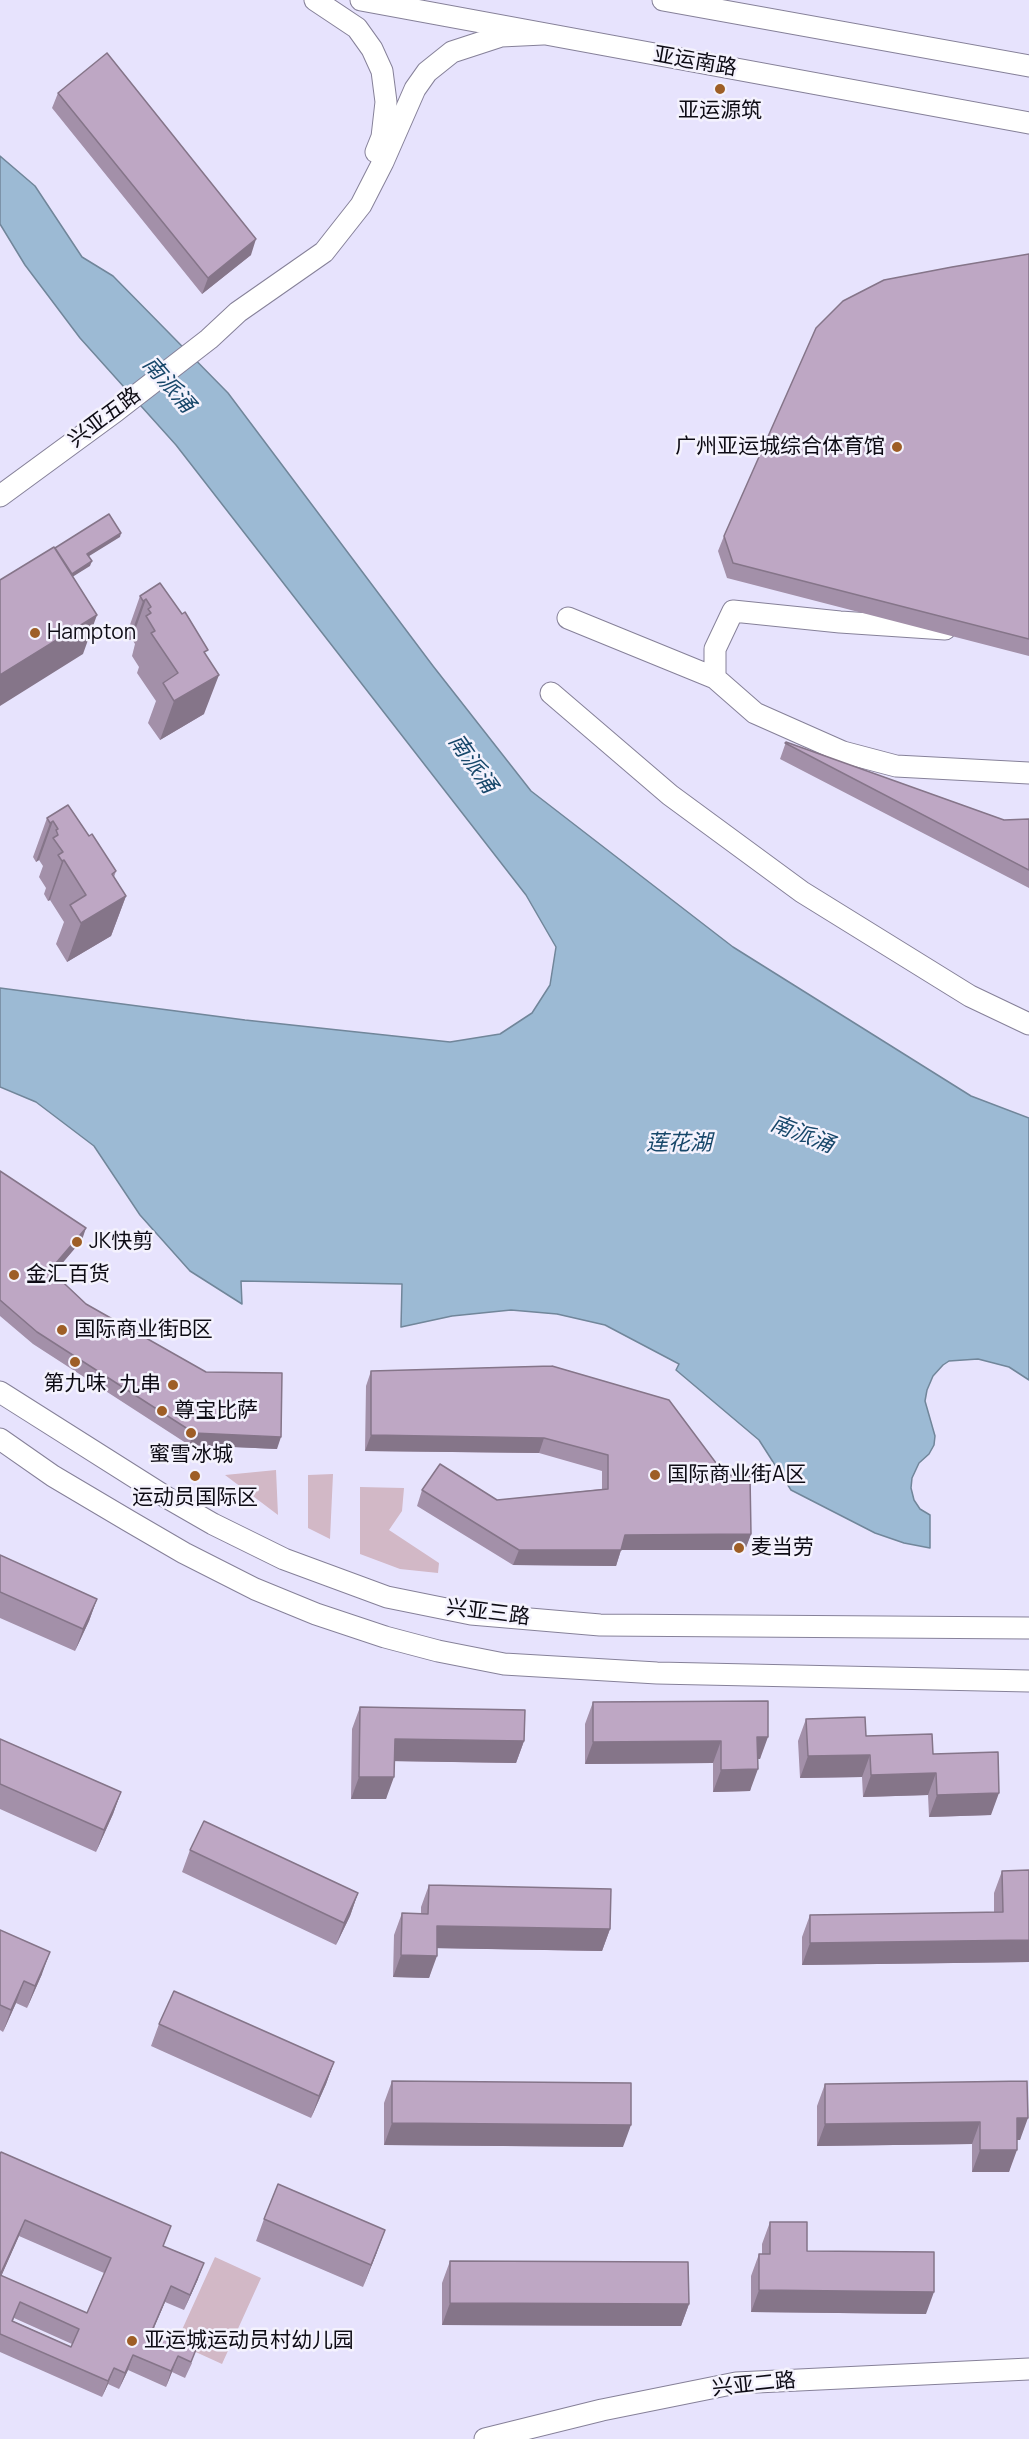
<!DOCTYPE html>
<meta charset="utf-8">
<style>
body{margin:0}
canvas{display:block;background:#e7e3fd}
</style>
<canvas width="1029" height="2439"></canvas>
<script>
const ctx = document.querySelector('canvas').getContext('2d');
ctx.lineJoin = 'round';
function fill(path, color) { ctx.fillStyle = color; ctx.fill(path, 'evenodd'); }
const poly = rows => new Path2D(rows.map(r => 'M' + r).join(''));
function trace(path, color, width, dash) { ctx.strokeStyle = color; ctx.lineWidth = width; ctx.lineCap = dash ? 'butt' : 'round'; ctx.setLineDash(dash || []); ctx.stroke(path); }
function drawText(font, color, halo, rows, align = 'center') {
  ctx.font = font + ' Manrope,"Noto Sans SC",sans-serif'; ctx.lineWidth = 5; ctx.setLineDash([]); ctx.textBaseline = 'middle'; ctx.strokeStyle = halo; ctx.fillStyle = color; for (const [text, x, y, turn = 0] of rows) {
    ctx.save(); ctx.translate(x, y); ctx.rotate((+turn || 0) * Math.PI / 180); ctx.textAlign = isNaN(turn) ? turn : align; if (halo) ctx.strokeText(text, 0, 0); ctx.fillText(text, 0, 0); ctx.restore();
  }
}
fill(poly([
 [276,1470,278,1515,225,1475],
 [333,1474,330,1539,308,1528,308,1475],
 [360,1487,404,1488,402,1511,389,1530,439,1563,438,1573,400,1569,360,1554],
 [215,2257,261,2278,222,2364,176,2343]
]), '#d2b8c6');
const water = poly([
 [0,156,35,186,82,257,113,276,228,393,433,666,531,791,733,947,971,1096,1029,1118,1029,1380,1009,1367,978,1359,949,1361,943,1365,933,1376,927,1390,925,1401,935,1436,934,1445,929,1454,919,1463,912,1478,911,1488,914,1500,920,1509,930,1515,930,1548,904,1543,875,1533,791,1490,759,1440,676,1370,679,1364,605,1325,557,1314,511,1310,452,1316,401,1327,402,1284,241,1281,242,1304,190,1271,140,1215,94,1146,36,1102,0,1087,0,988,245,1020,450,1042,500,1034,532,1013,550,985,556,947,526,895,176,445,80,338,25,265,0,224,0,156]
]);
fill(water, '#9cbad4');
trace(water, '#71869a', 1.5);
const minor = poly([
 [315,0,357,28,372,49,382,71,386,102,382,137,376,152],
 [361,0,1029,123],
 [663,0,1029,66],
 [0,496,116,411,209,339,238,312,324,252,361,205,383,162,415,89,427,72,452,52,501,36,543,34],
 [568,618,715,678],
 [945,629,840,622,733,611,715,649,715,678,755,713,843,752,896,766,1029,773],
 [551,693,670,795,802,892,970,996,1029,1024],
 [0,1392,166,1497,213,1524,284,1559,387,1597,471,1614,600,1625,1029,1628],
 [0,1439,53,1476,129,1521,184,1553,255,1589,316,1614,385,1637,438,1651,504,1664,657,1673,1029,1681],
 [485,2439,602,2410,736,2383,1029,2369]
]);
trace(minor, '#868199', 23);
trace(minor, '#fff', 21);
fill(poly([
 [58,93,251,255,202,294,52,108],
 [1029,254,1029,656,727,578,718,551,724,536],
 [160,583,206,656,204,714,160,740,148,723,156,701,137,673,139,667,132,656,135,644,132,639,129,640,126,636,140,596],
 [786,742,1004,820,1029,819,1029,888,780,759],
 [47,818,89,836,116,871,114,877,126,896,111,936,67,962,56,944,64,922,50,900,48,901,44,894,46,888,39,877,43,866,39,860,36,862,33,857],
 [0,1171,82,1240,54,1273,86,1304,277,1449,189,1445,33,1344,0,1316],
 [552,1366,751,1534,745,1550,621,1550,616,1566,513,1565,417,1506,422,1490,497,1500,602,1489,602,1471,539,1453,365,1451,366,1386,371,1371],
 [0,1555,97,1599,89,1621,75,1651,0,1618],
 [768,1701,760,1759,757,1759,750,1791,713,1792,713,1763,585,1764,585,1724,593,1702],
 [360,1707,524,1741,516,1763,394,1761,386,1799,351,1799,352,1729],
 [806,1719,866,1736,933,1754,991,1815,929,1817,928,1795,863,1797,862,1777,800,1778,798,1741],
 [0,1739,121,1792,113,1814,96,1852,0,1809],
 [190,1850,358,1893,350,1916,336,1945,182,1872],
 [1002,1871,1029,1962,802,1965,802,1937,810,1915,994,1913,994,1893],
 [429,1885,610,1929,602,1951,437,1948,429,1978,393,1977,394,1935,402,1913,421,1914,421,1907],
 [0,1930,42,1974,27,2008,16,2003,3,2032,0,2030],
 [159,2024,334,2062,326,2084,311,2118,151,2046],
 [392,2081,623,2147,384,2145,384,2103],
 [1027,2081,1020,2140,1017,2140,1009,2172,972,2172,972,2144,817,2146,817,2106,825,2084],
 [0,2154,164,2246,198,2279,184,2310,165,2302,154,2328,192,2363,185,2378,172,2372,166,2387,128,2370,119,2389,108,2384,102,2397,0,2352],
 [19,2236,104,2273,87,2313,1,2276],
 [14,2318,72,2344,71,2347,13,2321],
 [264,2219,377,2252,363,2287,256,2241],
 [770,2222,807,2251,926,2314,751,2312,751,2276,759,2254,762,2254,762,2244],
 [450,2261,689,2304,681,2326,442,2325,442,2283]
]), '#a390a9');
fill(poly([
 [256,239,251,255,202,294,208,278],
 [121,533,120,537,86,558,87,554],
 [92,561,90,566,45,594,46,590],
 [146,599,132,639,129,640,143,601],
 [97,615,83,654,0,706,0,675],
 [219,675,204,714,160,740,174,701],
 [53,821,39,860,36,862,50,823],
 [64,860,50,900,48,901,62,861],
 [126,896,111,936,67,962,81,923],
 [86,1228,82,1240,46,1282,50,1270],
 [194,1433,281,1437,277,1449,189,1445],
 [371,1435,544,1438,539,1453,365,1451],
 [751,1534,745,1550,620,1550,625,1535],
 [519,1550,621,1550,616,1566,513,1565],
 [97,1599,89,1621,75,1651,83,1629],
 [757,1737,768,1737,760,1759,749,1759],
 [395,1739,524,1741,516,1763,387,1761],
 [721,1741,713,1763,585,1764,593,1742],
 [870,1755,862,1777,800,1778,808,1756],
 [758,1769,750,1791,713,1792,721,1770],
 [936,1773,928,1795,863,1797,871,1775],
 [359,1777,394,1777,386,1799,351,1799],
 [121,1792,113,1814,96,1852,104,1830],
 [999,1793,991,1815,929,1817,937,1795],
 [358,1893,350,1916,336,1945,344,1923],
 [437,1926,610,1929,602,1951,429,1948],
 [1029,1940,1029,1962,802,1965,810,1943],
 [50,1952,42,1974,27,2008,35,1986],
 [401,1955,437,1956,429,1978,393,1977],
 [24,1981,16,2003,3,2032,11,2010],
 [334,2062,326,2084,311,2118,319,2096],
 [1017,2118,1028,2118,1020,2140,1009,2140],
 [980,2122,972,2144,817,2146,825,2124],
 [392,2123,631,2125,623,2147,384,2145],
 [980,2150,1017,2150,1009,2172,972,2172],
 [25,2220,19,2236,0,2279,0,2277],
 [385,2230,377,2252,363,2287,371,2265],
 [204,2263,198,2279,184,2310,190,2295],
 [171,2286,165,2302,147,2343,153,2328],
 [759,2290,934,2292,926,2314,751,2312],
 [450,2303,689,2304,681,2326,442,2325],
 [133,2355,128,2370,119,2389,125,2373],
 [178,2356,172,2372,166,2387,171,2371],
 [114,2368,108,2384,102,2397,108,2381]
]), '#857589');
const building = poly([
 [107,53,256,239,208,278,58,93,107,53],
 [1029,254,1029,639,733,563,724,536,816,328,843,301,884,280,952,267,1029,254],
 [109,514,121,533,87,554,92,561,72,574,55,548,109,514],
 [54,547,97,615,0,675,0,580,54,547],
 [160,583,182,614,185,612,208,650,204,652,219,675,174,701,163,683,178,673,151,633,155,631,146,616,151,613,148,609,151,607,146,599,143,601,140,596,160,583],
 [786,742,1004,820,1029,819,1029,870,785,743,786,742],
 [68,805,89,836,92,834,116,871,112,874,126,896,81,923,70,905,86,895,64,860,62,861,58,855,63,852,53,838,58,835,56,830,58,829,53,821,50,823,47,818,68,805],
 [0,1171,86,1228,50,1270,86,1304,206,1372,282,1373,281,1437,194,1433,37,1332,0,1300,0,1171],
 [552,1366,669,1400,725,1475,750,1476,751,1534,625,1535,621,1550,519,1550,422,1490,440,1464,497,1500,608,1489,608,1455,544,1438,371,1435,371,1371,552,1366],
 [0,1555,97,1599,83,1629,0,1592,0,1555],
 [768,1701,768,1737,757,1737,758,1769,721,1770,721,1741,593,1742,593,1702,768,1701],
 [360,1707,525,1710,524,1741,395,1739,394,1777,359,1777,360,1707],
 [865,1717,866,1736,932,1734,933,1754,998,1752,999,1793,937,1795,936,1773,871,1775,870,1755,808,1756,806,1719,865,1717],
 [0,1739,121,1792,104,1830,0,1784,0,1739],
 [204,1821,358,1893,344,1923,190,1850,204,1821],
 [1029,1870,1029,1940,810,1943,810,1915,1003,1912,1002,1871,1029,1870],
 [429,1885,611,1889,610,1929,437,1926,437,1956,401,1955,402,1913,428,1914,429,1885],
 [0,1930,50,1952,35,1986,24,1981,11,2010,0,2005,0,1930],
 [174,1991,334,2062,319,2096,159,2024,174,1991],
 [392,2081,631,2083,631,2125,392,2123,392,2081],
 [1027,2081,1028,2118,1017,2118,1017,2150,980,2150,980,2122,825,2124,825,2084,1027,2081],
 [1,2152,171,2226,163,2246,204,2263,190,2295,171,2286,153,2328,197,2347,191,2362,178,2356,171,2371,133,2355,125,2373,114,2368,108,2381,0,2334,0,2154,1,2152],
 [25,2220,111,2258,87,2313,0,2275,25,2220],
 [20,2302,79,2329,71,2347,12,2321,20,2302],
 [278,2184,385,2230,371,2265,264,2219,278,2184],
 [770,2222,807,2222,807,2251,934,2252,934,2292,759,2290,759,2254,770,2254,770,2222],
 [450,2261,688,2262,689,2304,450,2303,450,2261]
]);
fill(building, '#bea7c4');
trace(building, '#857589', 1.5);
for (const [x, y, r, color] of [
 [720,89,6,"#9e5e26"],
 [897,447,6,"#9e5e26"],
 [35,633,6,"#9e5e26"],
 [77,1242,6,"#9e5e26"],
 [14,1275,6,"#9e5e26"],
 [62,1330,6,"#9e5e26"],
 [75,1362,6,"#9e5e26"],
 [173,1385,6,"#9e5e26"],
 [162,1411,6,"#9e5e26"],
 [191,1433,6,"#9e5e26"],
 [655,1475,6,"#9e5e26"],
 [195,1476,6,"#9e5e26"],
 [739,1548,6,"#9e5e26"],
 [132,2341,6,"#9e5e26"]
]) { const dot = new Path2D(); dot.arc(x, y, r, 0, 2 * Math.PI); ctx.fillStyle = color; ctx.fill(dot); trace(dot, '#f4f2fd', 2); }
drawText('21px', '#0d0b14', '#f4f2fd', [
 ["亚运南路",695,62,10],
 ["兴亚五路",105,418,-37],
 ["兴亚三路",488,1613,7],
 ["兴亚二路",754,2385,-6]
]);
drawText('21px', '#0d0b14', '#f4f2fd', [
 ["亚运源筑",720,111,"center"],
 ["广州亚运城综合体育馆",885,447,"right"],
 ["Hampton",47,633],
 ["JK快剪",89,1242],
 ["金汇百货",26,1275],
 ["国际商业街B区",74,1330],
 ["第九味",75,1384,"center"],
 ["九串",161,1385,"right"],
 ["尊宝比萨",174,1411],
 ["蜜雪冰城",191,1455,"center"],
 ["国际商业街A区",667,1475],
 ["运动员国际区",195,1498,"center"],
 ["麦当劳",751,1548],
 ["亚运城运动员村幼儿园",144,2341]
], 'left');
drawText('italic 22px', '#17476a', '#f4f2fd', [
 ["南派涌",168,385,49],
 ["南派涌",472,764,55],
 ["南派涌",802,1135,21],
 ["莲花湖",679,1144]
]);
</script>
